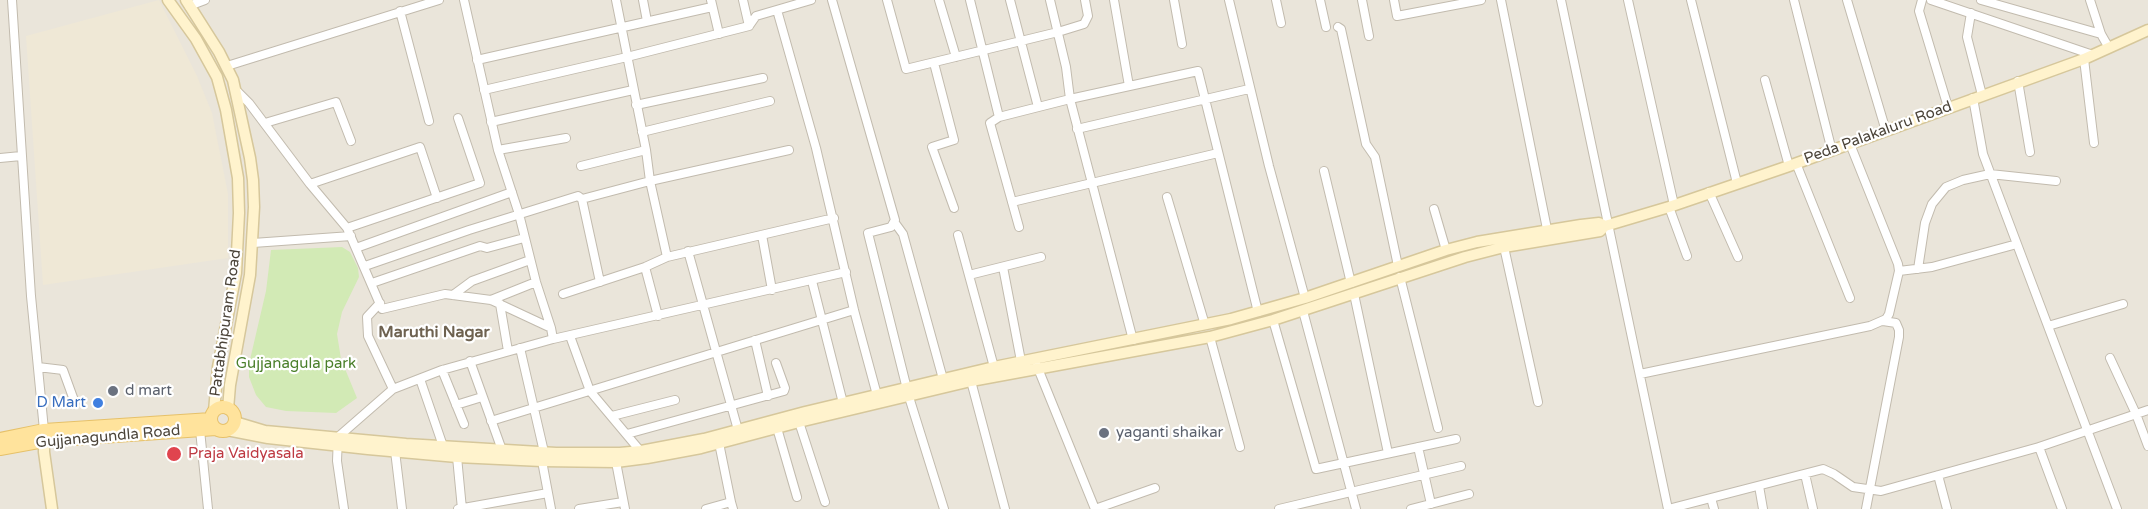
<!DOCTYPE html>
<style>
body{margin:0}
canvas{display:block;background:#f6f3ec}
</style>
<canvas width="2148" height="509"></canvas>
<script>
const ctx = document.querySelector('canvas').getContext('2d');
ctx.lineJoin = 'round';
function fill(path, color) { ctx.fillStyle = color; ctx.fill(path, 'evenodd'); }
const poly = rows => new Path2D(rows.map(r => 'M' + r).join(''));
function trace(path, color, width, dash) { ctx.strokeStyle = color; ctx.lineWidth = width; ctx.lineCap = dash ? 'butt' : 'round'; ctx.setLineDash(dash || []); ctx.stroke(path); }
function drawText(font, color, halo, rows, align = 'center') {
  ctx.font = font + ' "Varela Round",sans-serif'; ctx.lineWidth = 4.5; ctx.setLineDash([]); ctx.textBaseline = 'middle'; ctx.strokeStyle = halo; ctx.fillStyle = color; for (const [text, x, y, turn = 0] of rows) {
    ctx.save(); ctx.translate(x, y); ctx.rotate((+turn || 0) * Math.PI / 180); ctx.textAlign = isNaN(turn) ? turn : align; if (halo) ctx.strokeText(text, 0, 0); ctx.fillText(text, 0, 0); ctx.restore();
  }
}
fill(poly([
 [0,0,2148,0,2148,509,0,509]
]), '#eae5da');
fill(poly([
 [159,0,197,76,212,113,228,194,228,258,43,285,26,36]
]), '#efe8d6');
fill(poly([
 [342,247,350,252,358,268,359,277,342,312,337,334,341,359,357,398,336,413,286,411,266,407,256,395,249,377,249,364,266,291,271,250]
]), '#d2eab5');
const street = poly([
 [12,0,31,296,44,430],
 [464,0,498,150,519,214,536,282,551,328],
 [616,0,646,150,650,181,667,257],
 [643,0,647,21],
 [711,0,719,34],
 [743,0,749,26],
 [832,0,895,220,891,227,868,233,909,397,944,509],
 [887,0,906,69,1058,32,1084,24,1088,16,1085,0],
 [939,0,956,57],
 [970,0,999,117],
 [1010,0,1038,107],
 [1050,0,1066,67,1070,99,1133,340],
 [1114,0,1129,86],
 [1174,0,1182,44],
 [1229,0,1269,166,1305,298],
 [1276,0,1281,23],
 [1320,0,1326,27],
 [1362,0,1369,36],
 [1394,0,1397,16,1481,0],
 [1501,0,1547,229],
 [1561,0,1668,509],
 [1628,0,1674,205],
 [1691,0,1737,183],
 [1794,0,1832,151],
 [1847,0,1886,131],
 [1922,0,1919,11,1948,107],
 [1931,0,2093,55],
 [1981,0,2101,34],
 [2090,0,2101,34,2109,48],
 [189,6,205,0],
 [777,10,816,148,854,310,877,395],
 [400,11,429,121],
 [1971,13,1967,37,1982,95],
 [1338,27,1341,29,1366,144,1375,157,1398,266],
 [2084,59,2094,143],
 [477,60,712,7],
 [934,63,954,140,932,147,954,208],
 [227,66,439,0],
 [1765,80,1789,166],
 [2018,81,2030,152],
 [236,90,249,103,310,184,347,228,382,309,445,294,491,300,551,328,553,339],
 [484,90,627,57,749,26,756,16,811,0],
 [1973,98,1983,154,2117,509],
 [636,105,763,78],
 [491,122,633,90],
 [265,123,336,102,351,141],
 [1077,129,1249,89],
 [642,132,770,101],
 [498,150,566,138],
 [0,158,21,156],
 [1796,163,1850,298],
 [581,166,646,150],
 [1324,171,1351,283],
 [310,184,420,147,437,198],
 [1709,192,1738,257],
 [1167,197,1205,325],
 [582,199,600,282],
 [1012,202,1218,153],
 [1669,207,1687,256],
 [1434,209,1446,250],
 [895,223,903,234,943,379],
 [1019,227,990,123,999,117,1070,99,1198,71,1258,312],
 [347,228,480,183,458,118],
 [762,235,772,290],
 [958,235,994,367],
 [253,243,351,236],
 [1504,247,1538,402],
 [356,248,512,192],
 [688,251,738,430],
 [365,266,469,230,578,196,582,199,650,181,789,150],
 [645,267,658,316],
 [1003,267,1021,361],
 [1918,269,1925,223,1932,204,1946,187,1963,180,1990,174,2056,181],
 [1899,271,1932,267,2017,244],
 [969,275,1041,257],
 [1400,277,1438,428],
 [812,281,843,403],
 [372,283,480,246,487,248,524,238],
 [563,294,645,267,667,257,834,218],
 [1354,294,1388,453],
 [453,295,472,281,530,260],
 [491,300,536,282],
 [380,303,367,317,368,336,393,389],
 [500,304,508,351],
 [1303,311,1356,509],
 [1273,320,1316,469,1456,439],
 [2048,326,2123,304],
 [570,336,590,391,642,453],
 [1210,337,1240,447],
 [755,340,768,396],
 [520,348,544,452],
 [2110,358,2136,414,2148,446],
 [470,361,502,450],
 [1037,366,1095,509],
 [38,367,63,370,75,403],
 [442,370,464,424],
 [1640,374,1870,326,1886,319,1889,314,1899,271,1898,264,1850,144],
 [420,379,443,446],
 [971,381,1005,509],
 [456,405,482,397],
 [612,416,675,400],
 [491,421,854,310],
 [799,422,825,502],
 [777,428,797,497],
 [200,430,208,509],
 [627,434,784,391,785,388,776,363],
 [719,443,731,502],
 [1418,447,1431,504],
 [2039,447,2062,509],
 [395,451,402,509],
 [457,457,462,509],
 [542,461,551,509],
 [616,462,625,509],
 [1805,474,1813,509],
 [1938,475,1947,509],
 [1759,486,1763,509],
 [1711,498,1714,509],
 [344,509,337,461,338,437,393,389,442,370,553,339,846,272],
 [458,509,548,493],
 [579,509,623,502],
 [706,509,731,502,733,509],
 [1095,509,1155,488],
 [1279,509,1461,466],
 [1411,509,1469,494],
 [1668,509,1823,469,1834,474,1853,487,1881,491,2039,447,2148,410],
 [1866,509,1899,337,1899,330,1896,323,1883,321]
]);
const secondary = poly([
 [168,0,196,39,217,77,226,110,238,178,239,213,236,273,218,367,214,411],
 [186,0,219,52,233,80,250,158,253,180,254,207,250,275,230,385,228,409],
 [235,422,265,431,406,444,556,453,620,453,641,451,704,439,805,412,994,367,1231,319,1305,298,1446,250,1477,242,1581,225,1599,223,1605,226],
 [227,430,268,438,368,449,457,457,542,461,616,462,647,458,701,448,799,422,971,381,1210,337,1273,320,1465,257,1504,247,1600,231,1605,226,1669,207,1789,166,2084,59,2148,30],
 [44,441,44,452,52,509]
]);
const primary = poly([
 '211 419a12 12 0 1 1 24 0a12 12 0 1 1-24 0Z',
 [0,439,44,430,211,419],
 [0,449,44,441,216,429]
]);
trace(street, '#c2bbae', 10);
trace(secondary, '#d6c79b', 13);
trace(primary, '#e6c16a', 14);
trace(street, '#fff', 8);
trace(secondary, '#fff3cd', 10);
trace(primary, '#ffe39c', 12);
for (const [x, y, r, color] of [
 [113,391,6,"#6b7280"],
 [98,403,6,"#3f7fe0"],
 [1104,433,6,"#6b7280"],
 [174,454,8,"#e0444e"]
]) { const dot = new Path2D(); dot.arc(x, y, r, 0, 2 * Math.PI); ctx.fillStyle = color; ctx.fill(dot); trace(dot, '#fff', 2); }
drawText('15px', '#4b4439', '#fff', [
 ["Peda Palakaluru Road",1878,133,-20],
 ["Pattabhipuram Road",226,323,-82],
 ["Gujjanagundla Road",108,437,-5]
]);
drawText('15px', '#4a7f2a', '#fff', [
 ["Gujjanagula park",296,364]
]);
drawText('15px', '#5b616d', '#fff', [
 ["d mart",125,391],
 ["yaganti shaikar",1116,433]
], 'left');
drawText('15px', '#366cbe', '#fff', [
 ["D Mart",86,403]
], 'right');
drawText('15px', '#be3a42', '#fff', [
 ["Praja Vaidyasala",188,454]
], 'left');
drawText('bold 16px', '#6e6250', '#fff', [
 ["Maruthi Nagar",434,333]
]);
</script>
